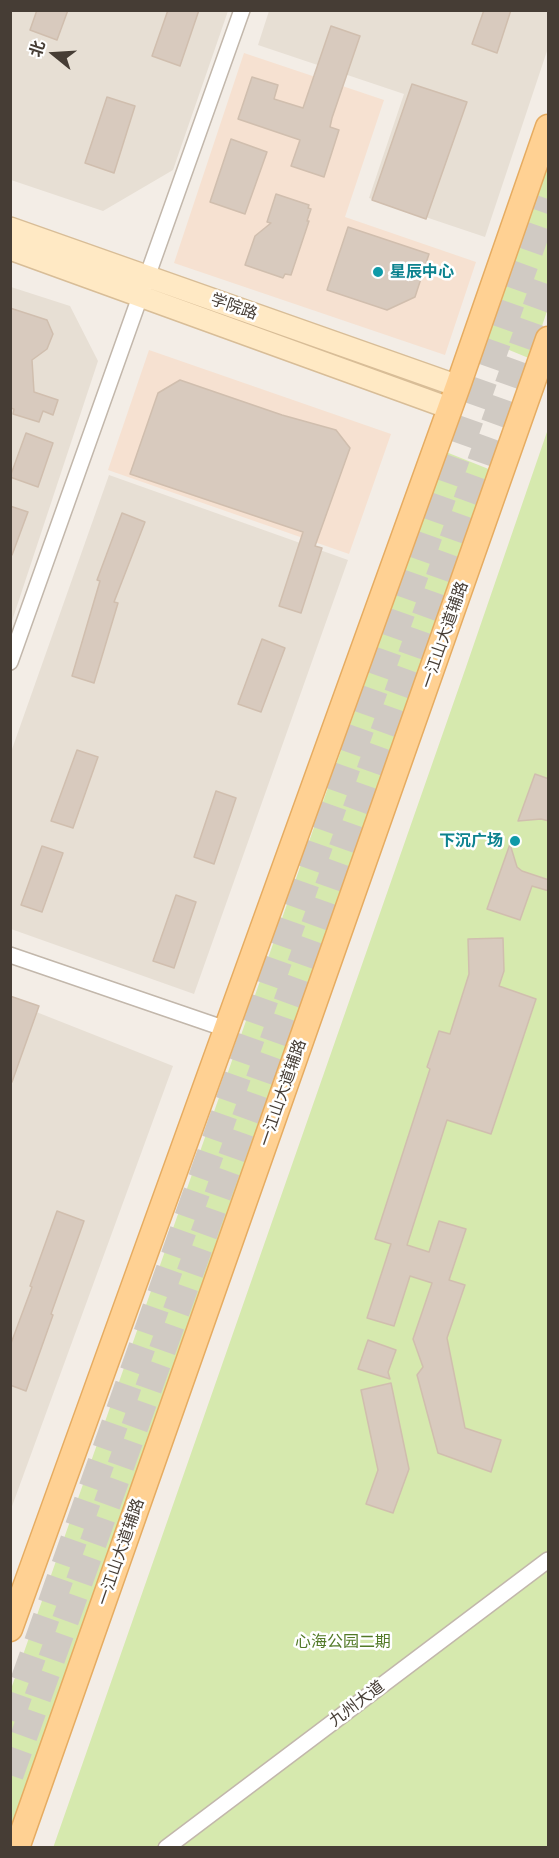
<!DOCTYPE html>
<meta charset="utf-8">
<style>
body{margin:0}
#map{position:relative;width:559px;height:1858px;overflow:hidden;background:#f3ede6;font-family:"IBM Plex Sans","Noto Sans SC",sans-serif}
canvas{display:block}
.frame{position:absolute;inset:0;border:12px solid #463d35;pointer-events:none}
.north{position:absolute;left:24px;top:24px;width:60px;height:60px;-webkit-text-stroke:4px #fff;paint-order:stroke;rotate:288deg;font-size:16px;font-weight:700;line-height:24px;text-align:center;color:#463d35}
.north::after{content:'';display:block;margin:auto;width:21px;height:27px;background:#463d35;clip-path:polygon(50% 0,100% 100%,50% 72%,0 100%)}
</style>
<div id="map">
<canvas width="559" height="1858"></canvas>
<div class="frame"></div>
<div class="north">北</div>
</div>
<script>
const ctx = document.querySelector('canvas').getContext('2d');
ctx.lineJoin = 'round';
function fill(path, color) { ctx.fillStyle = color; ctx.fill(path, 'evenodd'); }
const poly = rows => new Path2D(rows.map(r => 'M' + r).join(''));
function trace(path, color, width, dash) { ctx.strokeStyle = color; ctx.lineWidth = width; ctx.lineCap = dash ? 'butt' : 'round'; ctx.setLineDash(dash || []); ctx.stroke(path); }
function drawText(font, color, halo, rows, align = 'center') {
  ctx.font = font + ' "IBM Plex Sans","Noto Sans SC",sans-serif'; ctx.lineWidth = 5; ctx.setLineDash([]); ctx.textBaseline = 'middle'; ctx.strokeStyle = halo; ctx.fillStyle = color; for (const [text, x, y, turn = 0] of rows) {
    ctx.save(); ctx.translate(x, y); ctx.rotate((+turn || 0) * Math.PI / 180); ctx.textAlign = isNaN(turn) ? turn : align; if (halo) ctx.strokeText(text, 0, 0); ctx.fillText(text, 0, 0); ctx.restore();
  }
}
fill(poly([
 [11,11,228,11,173,170,103,211,11,180],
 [269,11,548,11,548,48,485,237,369,198,404,94,258,45],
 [11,287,70,306,98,361,11,624],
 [109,475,348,560,194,994,11,929,11,752],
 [11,1002,173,1066,11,1509]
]), '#e7dfd4');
fill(poly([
 [244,53,384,100,345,217,476,262,445,355,174,263],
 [149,350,391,434,349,554,108,470]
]), '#f6e1d1');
fill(poly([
 [548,159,548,308,531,359,485,340],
 [548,429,548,1847,53,1848,465,670],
 [446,452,491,470,11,1836,11,1689]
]), '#d6e9ae');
const building = poly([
 [37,10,68,10,57,40,30,30,37,10],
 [168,10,199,10,180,66,152,56,168,10],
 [484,10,511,10,497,53,472,44,484,10],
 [331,26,360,36,332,118,330,127,339,130,324,177,291,166,300,140,238,119,252,77,278,85,274,99,303,108,331,26],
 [412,84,467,102,426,219,372,200,412,84],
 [107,97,135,106,114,173,85,163,107,97],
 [231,139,267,152,245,214,210,202,231,139],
 [276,194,309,205,308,208,311,209,307,221,309,221,291,275,285,274,283,278,245,265,255,236,271,223,267,222,276,194],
 [348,227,429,254,415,297,387,310,327,290,348,227],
 [10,308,47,320,53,334,47,349,32,360,34,392,58,400,53,415,43,411,39,422,13,414,14,409,10,408,10,308],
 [180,380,282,415,336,430,350,448,315,546,322,548,301,613,279,606,303,532,130,474,158,393,180,380],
 [26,433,53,443,38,487,10,477,26,433],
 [10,506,28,512,12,555,10,555,10,506],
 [122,513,145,522,114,602,118,603,94,683,72,676,100,581,97,580,122,513],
 [262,639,285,648,261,712,238,704,262,639],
 [77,750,98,757,73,828,51,821,77,750],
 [535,774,549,779,549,821,541,819,518,821,535,774],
 [216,791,236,798,214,864,194,857,216,791],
 [510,844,517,867,522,871,549,880,549,891,532,886,520,920,487,909,510,844],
 [42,846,63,853,42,912,21,905,42,846],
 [176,895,196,902,174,968,153,961,176,895],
 [503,938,504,971,499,986,536,999,491,1134,447,1120,407,1245,429,1252,439,1221,466,1229,449,1280,465,1285,447,1338,465,1428,501,1440,491,1472,438,1453,417,1375,423,1367,413,1339,432,1283,410,1276,394,1326,367,1318,391,1244,375,1239,430,1069,427,1067,439,1031,450,1034,469,974,468,939,503,938],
 [10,996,39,1006,12,1082,10,1082,10,996],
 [57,1211,84,1221,51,1314,53,1315,26,1391,10,1385,10,1346,32,1287,30,1286,57,1211],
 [368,1340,396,1350,388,1372,390,1379,358,1369,368,1340],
 [391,1383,409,1469,393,1513,366,1504,378,1470,361,1390,391,1383]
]);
fill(building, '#d8cabe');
trace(building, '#d0beae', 1.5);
trace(poly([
 [10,1720,548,199],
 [10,1775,548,274]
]), '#d0cac3', 27, [27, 14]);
const street = poly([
 [10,662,242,10],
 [10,955,226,1029],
 [166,1848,548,1560]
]);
const secondary = poly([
 [10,228,458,386],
 [10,249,449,408]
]);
const primary = poly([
 [10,1629,458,386,548,127],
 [17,1848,548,339]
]);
trace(street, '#c2b7ab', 18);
trace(secondary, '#d8bd97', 24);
trace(primary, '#e6ac61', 27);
trace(street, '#fff', 15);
trace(secondary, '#ffe9c4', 21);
trace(primary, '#ffd193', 24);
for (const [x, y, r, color] of [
 [378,272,6,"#0f9aa8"],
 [515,841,6,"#0f9aa8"]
]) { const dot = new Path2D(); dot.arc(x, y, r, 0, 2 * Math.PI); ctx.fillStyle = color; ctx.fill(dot); trace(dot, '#fff', 2); }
drawText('bold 16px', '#0d838f', '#fff', [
 ["星辰中心",390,272],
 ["下沉广场",503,841,"right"]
], 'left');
drawText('16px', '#463d35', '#fff', [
 ["学院路",234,307,19],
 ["一江山大道辅路",445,635,-71],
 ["一江山大道辅路",283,1093,-71],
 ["一江山大道辅路",121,1552,-71],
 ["九州大道",357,1704,-37]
]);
drawText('16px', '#527927', '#fff', [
 ["心海公园二期",343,1642]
]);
</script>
